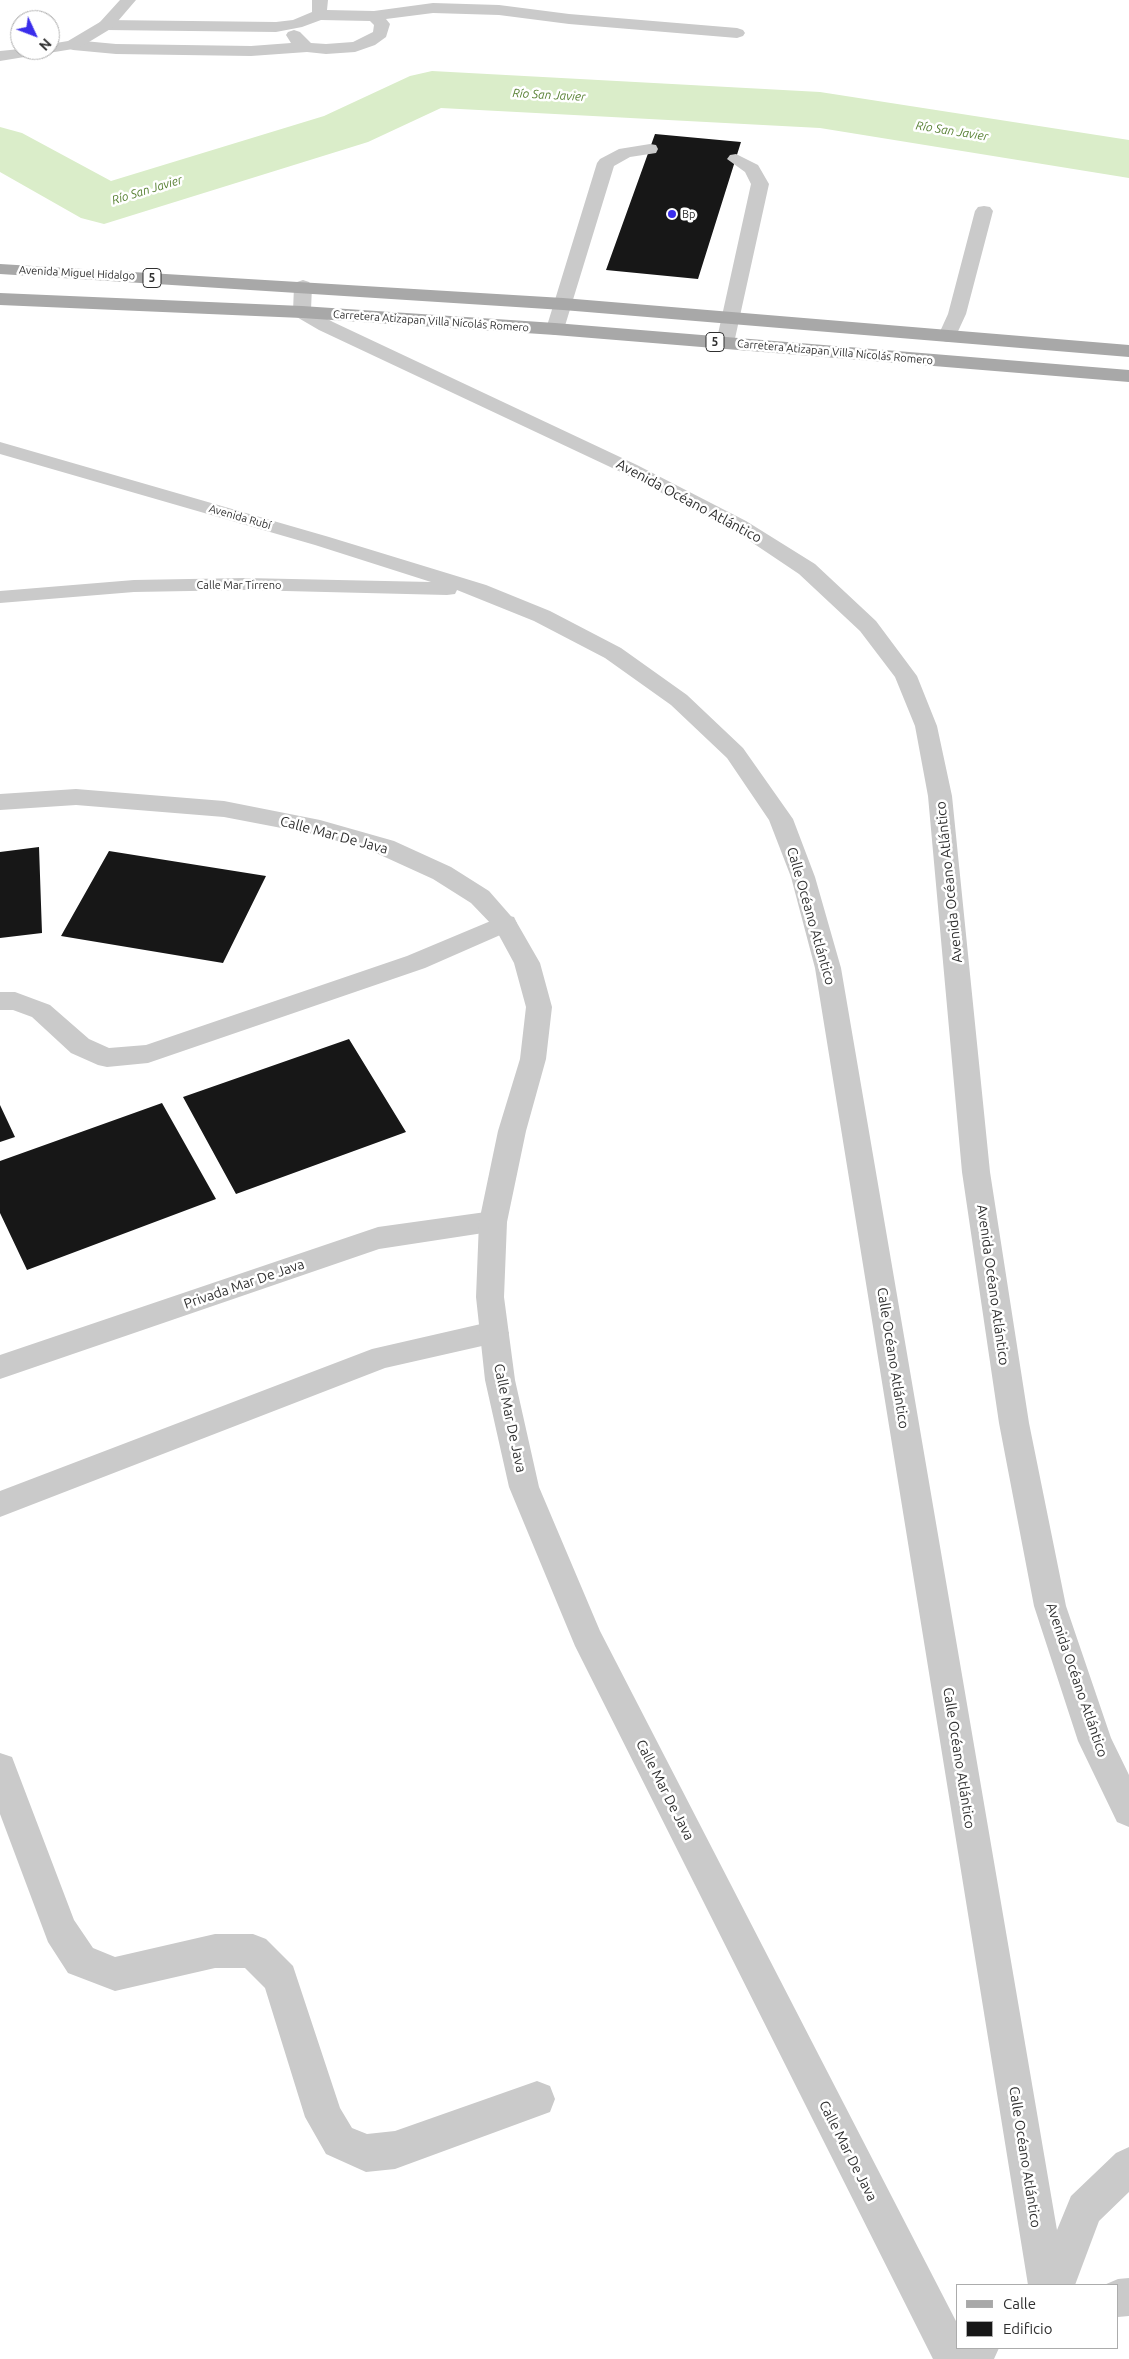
<!DOCTYPE html>
<meta charset="utf-8">
<style>
body{margin:0}
#map{position:relative;width:1129px;height:2359px;overflow:hidden;background:#fff;font-family:Ubuntu,sans-serif}
canvas{display:block}
.legend{position:absolute;left:956px;top:2284px;width:162px;height:65px;box-sizing:border-box;background:#fff;border:1px solid #acacac;margin:0;padding:6px 9px;list-style:none;font-size:15px;color:#303030}
.legend li{display:flex;align-items:center;gap:10px;height:25px}
.legend b{width:25px;border:1px solid #acacac}
.north{position:absolute;left:10px;top:10px;width:50px;height:50px;box-sizing:border-box;background:#fff;border:1px solid #acacac;border-radius:50%;rotate:133deg;font-size:14px;font-weight:700;line-height:20px;text-align:center;color:#303030}
.north::after{content:'';display:block;margin:auto;width:18px;height:22px;background:#3a2deb;clip-path:polygon(50% 0,100% 100%,50% 72%,0 100%)}
</style>
<div id="map">
<canvas width="1129" height="2359"></canvas>
<ul class="legend">
<li><b style="height:6px;background:#a8a8a8"></b>Calle</li>
<li><b style="height:14px;background:#171717"></b>Edificio</li>
</ul>
<div class="north">N</div>
</div>
<script>
const ctx = document.querySelector('canvas').getContext('2d');
ctx.lineJoin = 'round';
const poly = rows => new Path2D(rows.map(r => 'M' + r).join(''));
function fill(path, color) { ctx.fillStyle = color; ctx.fill(path, 'evenodd'); }
function trace(path, color, width, dash) { ctx.strokeStyle = color; ctx.lineWidth = width; ctx.lineCap = dash ? 'butt' : 'round'; ctx.setLineDash(dash || []); ctx.stroke(path); }
function drawText(font, color, halo, rows, align = 'center') {
  ctx.font = font + ' Ubuntu,sans-serif'; ctx.lineWidth = 5; ctx.setLineDash([]); ctx.textBaseline = 'middle'; ctx.strokeStyle = halo; ctx.fillStyle = color; for (const [text, x, y, turn = 0] of rows) {
    ctx.save(); ctx.translate(x, y); ctx.rotate((+turn || 0) * Math.PI / 180); ctx.textAlign = isNaN(turn) ? turn : align; if (halo) ctx.strokeText(text, 0, 0); ctx.fillText(text, 0, 0); ctx.restore();
  }
}
fill(poly([
 [432,71,820,92,1129,140,1129,178,820,128,441,108,368,142,104,224,81,218,0,172,0,127,22,133,111,181,324,116,410,76,432,71]
]), '#daedc9');
fill(poly([
 [655,134,741,142,698,279,606,270],
 [39,847,42,933,0,938,0,852],
 [109,851,266,876,223,963,61,936],
 [349,1039,406,1132,236,1194,183,1097],
 [162,1103,216,1199,27,1270,0,1213,0,1161],
 [0,1105,15,1137,0,1142]
]), '#171717');
fill(poly([
 [312,0,328,0,327,10,374,11,433,3,499,5,569,14,737,28,743,30,745,33,743,36,737,38,569,24,499,15,433,13,386,19,390,24,386,37,375,45,355,52,326,54,307,52,251,56,116,54,73,50,67,48,65,45,67,42,73,40,116,44,251,46,291,43,286,35,288,32,294,30,300,32,311,43,326,44,353,42,373,32,374,25,370,21,321,20,302,27,276,32,106,30,100,28,98,25,100,22,106,20,276,22,293,20,312,12,312,0],
 [650,144,656,145,658,149,656,153,630,157,614,166,564,329,562,333,555,335,548,333,546,329,597,163,600,159,619,149,650,144],
 [736,154,758,165,769,184,734,343,732,347,725,349,718,347,716,343,751,184,745,172,727,159,730,155,736,154],
 [984,206,990,207,993,211,966,314,954,340,947,342,940,340,938,336,948,314,975,211,978,207,984,206],
 [505,915,514,917,517,923,514,929,425,968,148,1063,107,1067,98,1065,71,1053,32,1017,13,1010,0,1010,0,992,15,992,50,1005,89,1039,109,1048,146,1045,407,956,505,915],
 [493,1211,503,1214,507,1222,503,1230,379,1249,0,1379,0,1355,378,1227,493,1211],
 [494,1321,504,1325,509,1333,504,1341,385,1368,0,1517,0,1491,372,1349,494,1321],
 [0,1753,12,1757,74,1920,93,1948,115,1957,215,1934,253,1934,266,1939,293,1966,340,2108,352,2128,367,2134,395,2131,537,2081,550,2086,555,2099,550,2112,395,2169,366,2172,326,2154,305,2117,265,1988,245,1968,215,1968,115,1991,68,1973,48,1942,0,1814,0,1753]
]), '#cacaca');
fill(poly([
 [120,0,136,0,112,28,79,48,0,61,0,51,20,49,50,50,50,44,68,41,100,22,120,0],
 [303,280,309,282,312,286,311,310,333,322,637,465,746,521,815,564,876,621,917,676,937,726,952,796,990,1172,1029,1423,1066,1606,1111,1738,1129,1775,1129,1827,1117,1822,1078,1741,1034,1606,999,1423,962,1172,928,796,915,726,895,677,860,631,799,574,732,529,623,473,319,330,295,316,293,312,294,286,297,282,303,280],
 [0,442,329,537,486,585,550,611,621,648,687,695,743,748,793,819,815,877,841,968,1057,2230,1071,2196,1116,2153,1129,2147,1129,2192,1099,2221,1075,2285,1028,2285,815,968,791,877,769,820,727,758,671,705,605,658,534,621,457,590,455,594,447,595,245,590,134,592,0,603,0,591,134,580,245,578,431,582,315,545,0,454,0,442],
 [76,789,224,801,320,820,394,841,451,867,489,891,517,923,540,963,552,1007,546,1059,526,1131,507,1222,504,1297,515,1380,539,1487,600,1631,958,2325,958,2348,999,2348,994,2359,933,2359,575,1646,509,1487,485,1380,476,1297,479,1222,498,1131,520,1059,526,1007,514,963,495,928,471,903,433,879,376,853,318,835,224,817,76,805,0,810,0,794,76,789],
 [1129,2278,1129,2316,1118,2317,1118,2285,1104,2285,1118,2279,1129,2278]
]), '#cacaca');
fill(poly([
 [0,264,563,298,1129,345,1129,357,563,310,0,274,0,264],
 [0,293,302,306,555,323,1129,370,1129,382,555,335,302,318,0,305,0,293]
]), '#a8a8a8');
for (const [x, y, r, color] of [
 [672,214,5,"#3a2deb"]
]) { const dot = new Path2D(); dot.arc(x, y, r, 0, 2 * Math.PI); ctx.fillStyle = color; ctx.fill(dot); trace(dot, '#fff', 2); }
drawText('11px', '#303030', '#fff', [
 ["Bp",682,214]
], 'left');
drawText('11px', '#303030', '#fff', [
 ["Avenida Miguel Hidalgo",77,273,3],
 ["Carretera Atizapan Villa Nicolás Romero",431,321,4],
 ["Carretera Atizapan Villa Nicolás Romero",835,352,5],
 ["Avenida Rubí",240,517,16],
 ["Calle Mar Tirreno",239,585]
]);
drawText('italic 12px', '#588134', '#fff', [
 ["Río San Javier",549,95,3],
 ["Río San Javier",952,131,9],
 ["Río San Javier",147,190,-17]
]);
for (const [x, y, w] of [
 [152,278,18],
 [715,342,18]
]) { const box = new Path2D(); box.roundRect(x - w / 2, y - 9.5, w, 19, 4); ctx.fillStyle = '#fff'; ctx.fill(box); trace(box, '#303030', 1); }
drawText('bold 12px', '#303030', null, [
 ["5",152,278],
 ["5",715,342]
]);
drawText('14px', '#303030', '#fff', [
 ["Avenida Océano Atlántico",689,501,28],
 ["Calle Mar De Java",334,835,15],
 ["Avenida Océano Atlántico",949,882,-96],
 ["Calle Océano Atlántico",811,916,74],
 ["Privada Mar De Java",244,1284,-19],
 ["Avenida Océano Atlántico",993,1285,82],
 ["Calle Océano Atlántico",893,1358,81],
 ["Calle Mar De Java",510,1418,78],
 ["Avenida Océano Atlántico",1077,1680,71],
 ["Calle Océano Atlántico",959,1758,81],
 ["Calle Mar De Java",665,1790,63],
 ["Calle Mar De Java",848,2151,63],
 ["Calle Océano Atlántico",1025,2157,81]
]);
</script>
